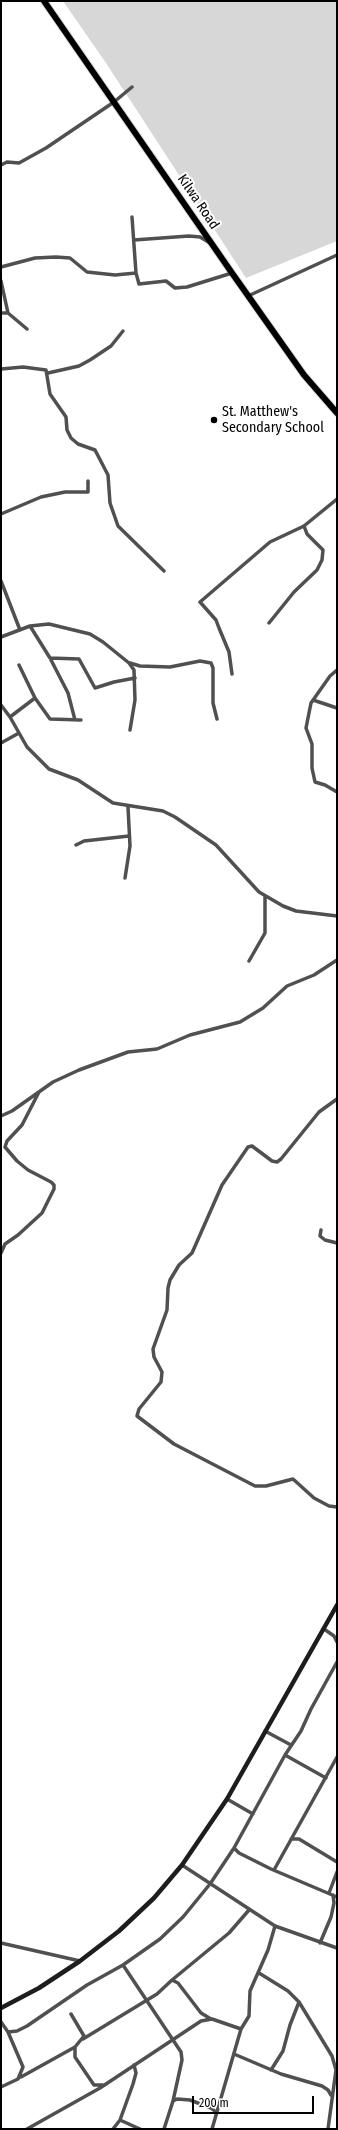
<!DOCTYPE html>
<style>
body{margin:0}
#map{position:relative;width:338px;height:2130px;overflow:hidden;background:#fff;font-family:"Fira Sans Condensed",sans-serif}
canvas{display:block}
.frame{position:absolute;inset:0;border:2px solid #000;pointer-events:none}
.scale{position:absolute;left:192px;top:2096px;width:122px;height:18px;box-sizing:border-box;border:2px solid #000;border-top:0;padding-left:5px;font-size:12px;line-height:14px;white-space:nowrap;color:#000;-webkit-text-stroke:3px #fff;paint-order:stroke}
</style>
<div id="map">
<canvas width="338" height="2130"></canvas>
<div class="frame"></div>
<div class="scale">200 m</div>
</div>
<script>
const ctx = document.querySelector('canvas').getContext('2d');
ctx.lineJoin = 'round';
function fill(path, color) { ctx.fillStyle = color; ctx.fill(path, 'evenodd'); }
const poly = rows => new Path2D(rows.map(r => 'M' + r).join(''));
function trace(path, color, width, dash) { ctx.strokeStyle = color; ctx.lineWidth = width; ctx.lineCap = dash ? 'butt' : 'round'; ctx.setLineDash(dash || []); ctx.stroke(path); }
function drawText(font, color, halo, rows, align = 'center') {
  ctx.font = font + ' "Fira Sans Condensed",sans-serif'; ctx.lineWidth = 4; ctx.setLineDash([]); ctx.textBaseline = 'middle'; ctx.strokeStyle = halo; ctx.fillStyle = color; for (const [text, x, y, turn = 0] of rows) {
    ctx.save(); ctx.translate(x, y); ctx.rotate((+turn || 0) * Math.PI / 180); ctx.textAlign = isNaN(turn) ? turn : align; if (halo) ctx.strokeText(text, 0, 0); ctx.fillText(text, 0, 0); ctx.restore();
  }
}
fill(poly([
 [63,1,337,1,337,241,246,278,106,63]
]), '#d7d7d7');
const highway = poly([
 [44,1,232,273,304,375,337,413]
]);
trace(highway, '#dbdbdb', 8);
trace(poly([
 [1,165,7,162,19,163,46,148,114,102,132,87],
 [132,217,136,273,139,284,166,281,175,288,187,287,232,273],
 [134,240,189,236,200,237,210,243],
 [1,267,35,258,56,257,70,258,87,272,115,275,136,273],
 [1,281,8,313],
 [248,296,337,255],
 [1,313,8,313,27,329],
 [1,369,23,367,46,370,50,394,66,417,67,430,71,438,78,444,95,450,108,475,110,503,118,526,164,571],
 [48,373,79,366,90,360,111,346,123,331],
 [1,514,41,497,65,492,88,492,88,481],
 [1,581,20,630],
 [269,623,294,592,317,570,322,560,323,550,307,534,304,526],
 [30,626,50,658,68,693,75,720],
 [1,637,30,626,49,624,90,634,103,642,129,663,134,670,135,700,130,730],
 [50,658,79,659,95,688,114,682,135,678],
 [130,663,140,666,170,667,200,661,211,663,213,668,213,703,217,719],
 [337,670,330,676,311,703,306,728,312,744,312,768,315,782,325,785,337,792],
 [232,674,229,652,219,628,216,620,200,602,270,542,304,526,337,499],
 [35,698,50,719,81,720],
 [313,700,337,708],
 [1,705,10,717,27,747,49,769,78,780,113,803,163,811,175,817,216,845,259,892,283,906,296,911,337,916],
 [10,717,35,698,19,665],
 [1,743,19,733],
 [76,845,84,841,129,836],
 [125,878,130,846,128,807],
 [249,961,265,933,265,896],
 [337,1099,319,1112,281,1159,277,1162,272,1161,252,1146,248,1147,222,1185,192,1253,179,1265,170,1280,168,1288,167,1310,153,1349,154,1357,162,1372,161,1382,139,1409,137,1416,174,1444,255,1486,266,1486,293,1479,314,1498,329,1506,337,1507],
 [1,1116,12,1111,53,1082,79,1070,128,1052,157,1049,190,1035,240,1022,263,1008,287,986,314,975,337,960],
 [321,1230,320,1236,325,1240,337,1243],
 [1,1253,5,1244,18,1235,42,1213,54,1189,54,1185,51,1182,28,1170,17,1161,5,1147,7,1141,22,1125,39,1092],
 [324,1629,334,1636,337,1642],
 [337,1662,311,1709,301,1731,285,1755,234,1848,239,1853,271,1869,337,1897],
 [265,1731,291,1745],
 [285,1755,326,1778],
 [227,1799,253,1814],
 [291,1839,299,1839,337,1862],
 [182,1865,275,1926,337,1948],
 [274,1870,337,1757],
 [329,1893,337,1872],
 [1,1943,80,1961],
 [320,1943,331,1917,334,1903,333,1895],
 [123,1965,181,2052,182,2060,173,2101],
 [259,1973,288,1991,299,2002,332,2056,336,2070,328,2129],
 [172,1980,229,1933,249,1910],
 [71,2014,84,2036,75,2047,75,2057,94,2085,103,2085],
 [1,2022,8,2032,23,2067,18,2079,1,2087],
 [8,2032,17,2031,27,2026,87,1985,123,1965,160,1939,183,1917,210,1884,234,1848],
 [83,2039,157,1994,172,1980,178,1983,201,2013,211,2019],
 [234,2054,281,2074,322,2086,328,2090,331,2095],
 [271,2070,283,2051,290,2025,299,2002],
 [21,2077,75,2047],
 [120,2120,140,2129],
 [27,2129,100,2088,201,2021,212,2019,241,2029],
 [113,2129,120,2120,133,2084,136,2073,134,2065],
 [164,2129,173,2101,177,2099,190,2100,211,2108,217,2113],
 [212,2129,241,2029,249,2016,250,1991,268,1950,275,1926]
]), '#505050', 3.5);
trace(poly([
 [1,2008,39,1988,80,1961,119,1931,154,1898,182,1865,227,1799,337,1605]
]), '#1d1d1d', 4.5);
trace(highway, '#000', 6);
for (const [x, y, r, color] of [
 [214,420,4,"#000"]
]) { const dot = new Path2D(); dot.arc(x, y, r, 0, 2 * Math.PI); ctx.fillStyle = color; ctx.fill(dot); trace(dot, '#fff', 1.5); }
drawText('14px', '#000', '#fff', [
 ["Kilwa Road",198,202,56]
]);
drawText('14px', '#000', '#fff', [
 ["St. Matthew's",222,412],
 ["Secondary School",222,428]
], 'left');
</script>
